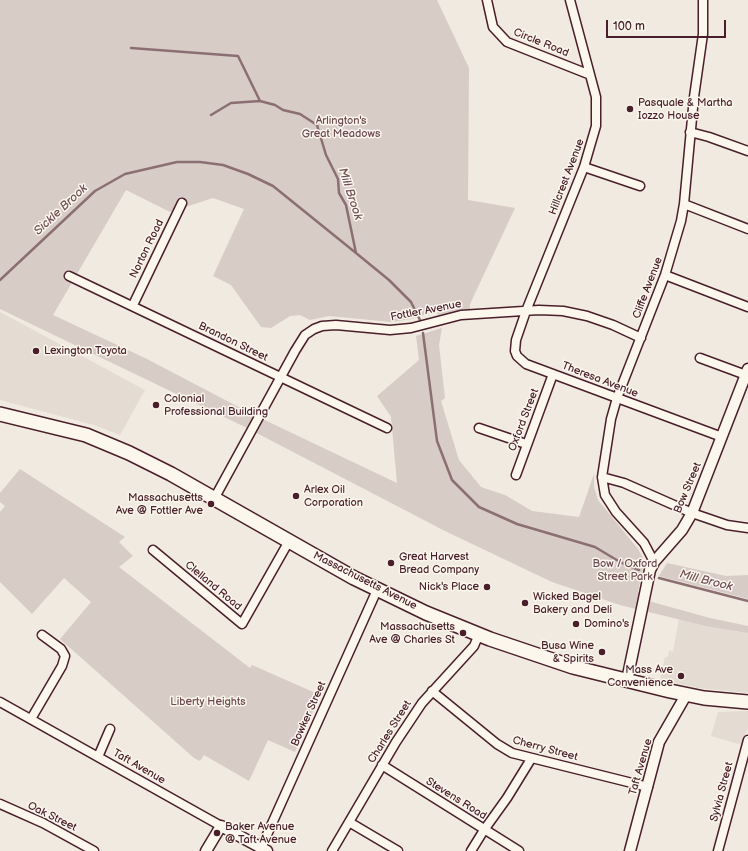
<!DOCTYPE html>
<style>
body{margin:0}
#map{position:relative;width:748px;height:851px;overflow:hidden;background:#f0eae0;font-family:"Balsamiq Sans",sans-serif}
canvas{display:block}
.scale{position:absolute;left:606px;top:20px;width:120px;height:18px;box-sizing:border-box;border:2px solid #4a1f2b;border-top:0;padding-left:5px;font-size:12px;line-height:14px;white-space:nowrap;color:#4a1f2b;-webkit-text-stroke:3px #fbf7ec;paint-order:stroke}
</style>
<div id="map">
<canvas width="748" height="851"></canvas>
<div class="scale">100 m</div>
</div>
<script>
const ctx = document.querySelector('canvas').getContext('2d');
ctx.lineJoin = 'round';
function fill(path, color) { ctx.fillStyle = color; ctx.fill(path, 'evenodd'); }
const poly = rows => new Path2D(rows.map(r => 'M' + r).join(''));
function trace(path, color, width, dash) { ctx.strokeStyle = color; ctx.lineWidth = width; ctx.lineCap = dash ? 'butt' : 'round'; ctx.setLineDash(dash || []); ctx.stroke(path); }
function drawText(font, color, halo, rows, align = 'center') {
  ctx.font = font + ' "Balsamiq Sans",sans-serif'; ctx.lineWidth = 3; ctx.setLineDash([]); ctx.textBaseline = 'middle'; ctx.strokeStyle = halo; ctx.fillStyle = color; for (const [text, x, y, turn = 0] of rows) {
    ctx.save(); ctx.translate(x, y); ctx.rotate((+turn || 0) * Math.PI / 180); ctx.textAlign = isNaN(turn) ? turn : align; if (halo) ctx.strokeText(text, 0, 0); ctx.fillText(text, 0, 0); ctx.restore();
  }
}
fill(poly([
 [0,312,145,390,120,435,94,425,0,400],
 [679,619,710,627,748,633,748,693,699,688,660,680,665,657,668,657,669,650,673,652],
 [748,711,748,727,742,745,711,736,718,712]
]), '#e4dbd2');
fill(poly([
 [0,0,437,0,469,68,468,200,515,208,470,304,470,309,438,315,436,311,411,319,392,322,329,316,310,320,300,315,290,316,271,328,261,327,231,285,213,276,244,209,213,198,170,212,126,190,53,315,145,358,252,414,397,483,391,417,377,396,419,360,416,336,442,328,439,345,445,398,441,401,459,460,481,487,505,495,532,511,579,517,594,474,594,487,598,500,638,549,643,558,643,567,638,592,652,602,710,618,748,626,748,633,710,627,620,605,552,582,445,531,247,428,0,309],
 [20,469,125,537,119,542,133,556,119,567,250,668,252,665,320,695,295,752,268,740,249,781,204,755,200,761,194,758,60,639,91,602,64,578,32,614,0,582,0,512,5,506,0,502,0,493],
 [667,563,726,576,748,575,748,599,659,576]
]), '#d8ccc6');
trace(poly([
 [131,48,238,56,260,101,275,105,283,110,300,114,317,125,326,155,338,179,339,193,346,205,356,253,389,280,411,302,420,320],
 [211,115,231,103,260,101],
 [0,280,95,191,125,174,177,162,200,162,223,165,248,174,273,186,356,253],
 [423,333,437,441,452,480,479,507,517,524,595,547,620,562,639,570],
 [659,578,748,601]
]), '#8c6f72', 2.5);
const minor = poly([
 [487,0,493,27,507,42,588,74],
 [570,0,596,97,596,126,584,167,526,311,516,340,515,351,517,356,526,364,722,437],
 [690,132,709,137,748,151],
 [584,167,640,186],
 [684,204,748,229],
 [665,275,748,307],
 [69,276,387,428],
 [133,305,182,203],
 [700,358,746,375],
 [479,428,526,444],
 [516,475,553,374],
 [602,477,624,483,692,513,727,525,748,528],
 [214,499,295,351,305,335,314,329,322,326,336,325,390,330,411,328,461,315,539,310,563,311,587,316,613,325,641,338],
 [153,550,242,624,289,541],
 [654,562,644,543,616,512,605,495,602,477,611,419,617,398,665,275,681,221,684,204,694,97,703,34,703,0],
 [432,691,497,744,512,753,648,787],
 [0,702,221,826],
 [31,719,62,666,65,656,61,649,42,635],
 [98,757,110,729],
 [382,765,519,851],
 [0,804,43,823,94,851],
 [349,822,398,851],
 [261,848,377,590],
 [332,851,396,742,422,703,474,646,479,634],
 [471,851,484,830,507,798,531,759],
 [718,851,748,740]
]);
const tertiary = poly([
 [627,680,650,570,654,562,682,530,692,513,748,369],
 [206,851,221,826,267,851],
 [630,851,659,742,686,695]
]);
const primary = poly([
 [0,414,86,435,129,453,171,474,354,578,426,613,490,639,573,667,670,691,704,698,748,702]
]);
trace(minor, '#4a1f2b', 11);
trace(tertiary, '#4a1f2b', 13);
trace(primary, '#4a1f2b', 16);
trace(minor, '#fbf7ec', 8);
trace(tertiary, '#fbf7ec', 10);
trace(primary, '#fbf7ec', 13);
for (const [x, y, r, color] of [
 [630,109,4,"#4a1f2b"],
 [36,351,4,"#4a1f2b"],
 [156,405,4,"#4a1f2b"],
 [296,496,4,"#4a1f2b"],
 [211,504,4,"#4a1f2b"],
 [391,563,4,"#4a1f2b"],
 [487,587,4,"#4a1f2b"],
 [525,603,4,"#4a1f2b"],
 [576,624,4,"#4a1f2b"],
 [463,633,4,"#4a1f2b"],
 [602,652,4,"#4a1f2b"],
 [681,676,4,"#4a1f2b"],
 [217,833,4,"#4a1f2b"]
]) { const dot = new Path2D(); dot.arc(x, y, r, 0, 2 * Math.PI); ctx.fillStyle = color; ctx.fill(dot); trace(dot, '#fbf7ec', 1.5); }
drawText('11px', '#4a1f2b', '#fbf7ec', [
 ["Circle Road",541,43,22],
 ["Hillcrest Avenue",567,177,-69],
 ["Norton Road",147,249,-64],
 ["Cliffe Avenue",648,288,-69],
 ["Fottler Avenue",426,311,-11],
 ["Brandon Street",233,342,26],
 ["Theresa Avenue",600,380,21],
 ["Oxford Street",524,420,-69],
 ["Bow Street",688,488,-67],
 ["Massachusetts Avenue",365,581,27],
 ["Clelland Road",213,586,40],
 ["Bowker Street",309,714,-66],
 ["Charles Street",390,732,-58],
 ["Cherry Street",545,749,15],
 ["Taft Avenue",139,767,30],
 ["Taft Avenue",641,767,-74],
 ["Sylvia Street",722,792,-75],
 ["Stevens Road",456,799,32],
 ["Oak Street",52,817,26]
]);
drawText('11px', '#4a1f2b', '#fbf7ec', [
 ["Pasquale & Martha",638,103],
 ["Iozzo House",638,116],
 ["Lexington Toyota",44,351],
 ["Colonial",164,399],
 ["Professional Building",164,412],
 ["Arlex Oil",304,490],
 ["Corporation",304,503],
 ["Massachusetts",203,498,"right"],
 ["Ave @ Fottler Ave",203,511,"right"],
 ["Great Harvest",399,557],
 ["Bread Company",399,570],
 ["Nick's Place",479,587,"right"],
 ["Wicked Bagel",533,597],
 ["Bakery and Deli",533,610],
 ["Domino's",584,624],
 ["Massachusetts",455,627,"right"],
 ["Ave @ Charles St",455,640,"right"],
 ["Busa Wine",594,646,"right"],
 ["& Spirits",594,659,"right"],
 ["Mass Ave",673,670,"right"],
 ["Convenience",673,683,"right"],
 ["Baker Avenue",225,827],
 ["@ Taft Avenue",225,840]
], 'left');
drawText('11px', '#6e4a52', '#fbf7ec', [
 ["Arlington's",341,121],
 ["Great Meadows",341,134],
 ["Bow / Oxford",625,564],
 ["Street Park",625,577],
 ["Liberty Heights",208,702]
]);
drawText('italic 12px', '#704e55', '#fbf7ec', [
 ["Mill Brook",350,194,72],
 ["Sickle Brook",61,210,-43],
 ["Mill Brook",706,581,14]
]);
</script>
